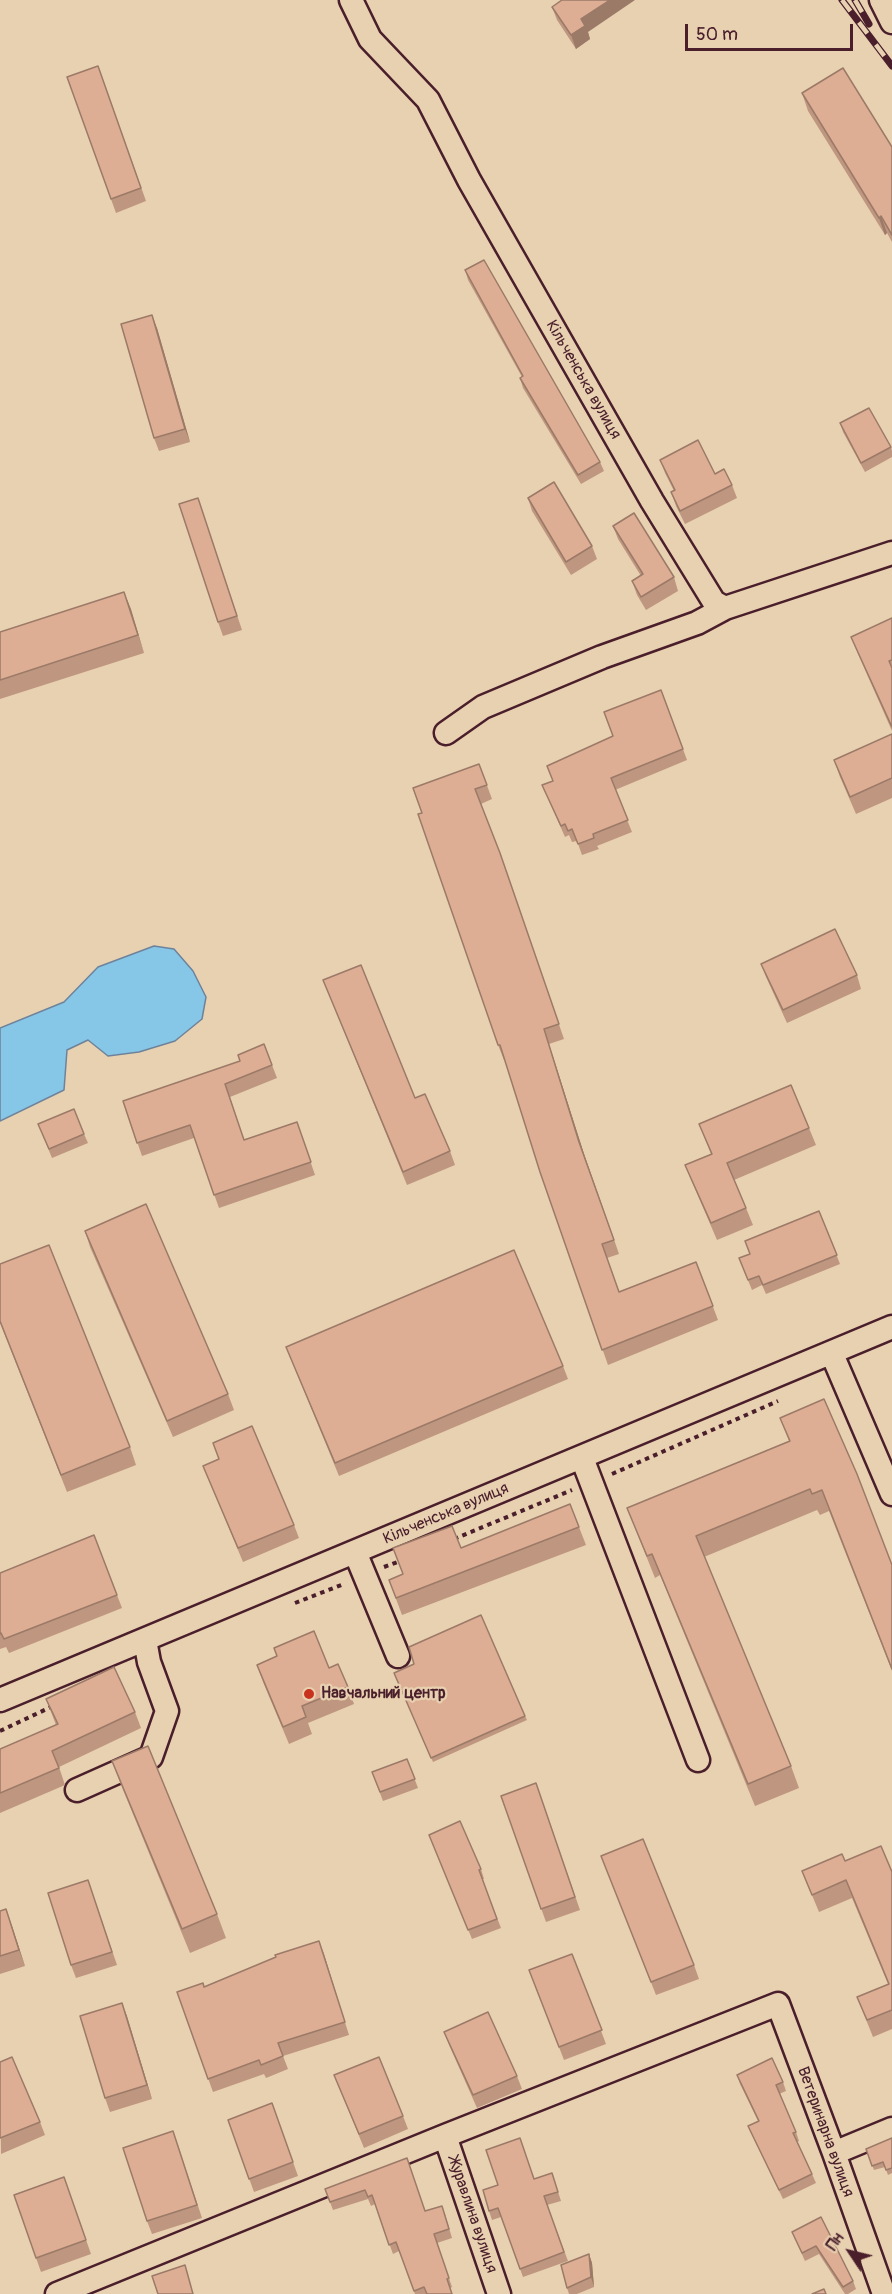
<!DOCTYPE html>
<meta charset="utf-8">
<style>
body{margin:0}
#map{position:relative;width:892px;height:2294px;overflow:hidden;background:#e8d1b1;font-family:Pangolin,sans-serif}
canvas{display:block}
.north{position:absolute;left:820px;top:2222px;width:60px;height:60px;-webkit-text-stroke:4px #e8d1b1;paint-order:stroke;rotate:305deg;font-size:16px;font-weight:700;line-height:24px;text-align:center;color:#4a1f2b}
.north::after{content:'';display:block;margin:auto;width:21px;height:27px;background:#4a1f2b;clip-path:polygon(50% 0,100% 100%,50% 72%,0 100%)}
.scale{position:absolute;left:685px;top:24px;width:168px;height:27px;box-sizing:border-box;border:3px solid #4a1f2b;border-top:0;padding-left:8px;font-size:18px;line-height:21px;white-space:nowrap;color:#4a1f2b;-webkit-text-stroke:4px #e8d1b1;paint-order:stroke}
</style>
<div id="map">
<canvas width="892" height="2294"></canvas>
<div class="north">Пн</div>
<div class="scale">50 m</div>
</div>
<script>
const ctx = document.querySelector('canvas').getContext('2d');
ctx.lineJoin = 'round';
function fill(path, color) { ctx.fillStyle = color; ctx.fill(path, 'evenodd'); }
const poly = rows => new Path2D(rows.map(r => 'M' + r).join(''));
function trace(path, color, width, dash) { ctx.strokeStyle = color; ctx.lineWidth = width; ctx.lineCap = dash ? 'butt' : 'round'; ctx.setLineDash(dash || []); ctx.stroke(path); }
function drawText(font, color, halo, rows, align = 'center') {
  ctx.font = font + ' Pangolin,sans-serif'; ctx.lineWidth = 4.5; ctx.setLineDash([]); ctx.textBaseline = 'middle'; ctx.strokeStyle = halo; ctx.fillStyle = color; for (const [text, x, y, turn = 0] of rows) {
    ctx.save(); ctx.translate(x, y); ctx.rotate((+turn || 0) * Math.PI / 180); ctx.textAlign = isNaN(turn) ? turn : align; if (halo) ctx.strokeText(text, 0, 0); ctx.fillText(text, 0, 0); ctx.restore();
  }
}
const water = poly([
 [154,946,174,949,193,971,206,997,202,1019,175,1041,139,1052,108,1056,88,1040,67,1050,64,1090,0,1121,0,1028,64,1002,98,967,154,946]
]);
fill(water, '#86c6e6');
trace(water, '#6e839b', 1.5);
const minor = poly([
 [351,0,370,39,428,100,469,180,652,501,714,602,725,608,892,553],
 [881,0,892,22],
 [446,733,483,707,602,657,697,623,725,608],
 [832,1354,892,1494],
 [582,1458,698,1760],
 [355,1552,398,1656],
 [0,1700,892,1327],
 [77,1790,151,1757,167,1711,149,1662,145,1640],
 [445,2136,499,2294],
 [834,2153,892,2129],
 [57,2294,445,2136,778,2004,834,2153,884,2294]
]);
trace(minor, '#4a1f2b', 27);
trace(poly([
 [612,1474,778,1401],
 [454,1539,572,1490],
 [384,1567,403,1560],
 [295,1603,344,1584],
 [0,1731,51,1707]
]), '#4a1f2b', 4, [4.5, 4.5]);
trace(minor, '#e8d1b1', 22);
const rail = poly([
 [842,0,892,66],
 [855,0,869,24]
]);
trace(rail, '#4a1f2b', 7);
trace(rail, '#e8d1b1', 4.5, [14]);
fill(poly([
 [552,7,588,32,590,39,576,49,557,20],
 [98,66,146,201,116,213,67,77],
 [802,93,892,147,892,242,887,233,885,235,808,111],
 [465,270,600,462,604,471,581,484,523,388,520,378,522,377,468,280],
 [157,328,190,442,159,451,154,438],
 [840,423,891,447,892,451,892,457,865,472,843,432],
 [660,460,715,474,732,485,737,498,685,524,676,506,671,492,674,491,665,473],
 [198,498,242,630,223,636,218,622],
 [528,498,592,546,597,559,571,575,532,511],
 [613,526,674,577,678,591,646,610,637,595,632,581,641,576,618,539],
 [124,592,144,653,0,699,0,632],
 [892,618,892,731,858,654,851,637],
 [661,690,687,760,615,790,632,832,597,846,599,849,582,855,577,841,572,842,569,835,565,837,542,785,553,781,613,736],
 [892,734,892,798,856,814,840,777,834,760],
 [479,764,492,799,481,804,505,867,564,1039,549,1044,585,1157,619,1254,607,1258,619,1292,696,1262,718,1320,608,1365,540,1172,505,1060,504,1060,498,1045,422,813],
 [761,964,857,975,861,989,787,1023,766,977],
 [323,980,415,1098,450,1151,455,1165,407,1185],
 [264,1044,277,1078,230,1097,244,1140,297,1122,315,1175,219,1208,194,1138,142,1156,123,1101,240,1061],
 [38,1124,84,1134,88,1143,52,1158],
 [699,1124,809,1128,816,1145,734,1180,746,1208,753,1225,717,1240,692,1182,685,1165,711,1154],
 [819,1211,840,1264,766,1294,762,1285,752,1290,739,1258,750,1254],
 [85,1231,228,1394,234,1410,173,1437,90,1247],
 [0,1264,130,1447,136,1465,67,1492,0,1323],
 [286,1347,563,1366,568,1379,339,1476],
 [780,1418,892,1565,892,1671,829,1511,820,1515,817,1510,704,1557,791,1766,799,1788,755,1806,660,1575,655,1578,627,1508,789,1441],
 [213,1443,294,1525,299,1538,243,1562,203,1466,219,1459],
 [570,1504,586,1545,402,1615,389,1580,461,1548],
 [94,1535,122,1608,9,1653,6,1647,0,1649,0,1573],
 [274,1648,329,1668,348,1687,354,1704,308,1723,312,1734,289,1744,263,1682,257,1665,277,1656],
 [394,1673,525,1716,527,1720,433,1762],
 [46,1699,135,1712,141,1728,59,1767,65,1785,0,1813,0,1749,56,1725],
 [407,1759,418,1788,383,1801,372,1772],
 [112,1761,217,1914,226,1938,190,1953,121,1785],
 [536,1783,580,1910,546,1922,501,1796],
 [433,1844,481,1869,484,1879,482,1879,501,1928,472,1939],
 [601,1856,694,1965,699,1979,656,1995],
 [845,1861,892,1872,892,2029,873,2037,857,1997,888,1984,852,1898,819,1912,802,1871],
 [88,1880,117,1965,76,1978,71,1965],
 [6,1909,25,1966,0,1974,0,1911],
 [319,1941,349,2035,283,2056,288,2069,266,2078,264,2074,213,2092,177,1992,204,1987],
 [572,1954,606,2044,564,2060,529,1970],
 [122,2003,152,2099,110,2112,105,2098],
 [444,2032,517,2076,522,2089,477,2108,449,2045],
 [0,2062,40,2122,45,2135,1,2154],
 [334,2075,403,2116,408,2129,364,2148],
 [737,2075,783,2082,786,2091,779,2094,796,2132,799,2141,797,2142,812,2174,816,2183,783,2199,752,2135,748,2126,758,2121,740,2084],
 [272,2103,298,2176,254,2192,228,2120],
 [892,2138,892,2173,888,2175,885,2167,874,2170,866,2149],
 [178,2145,202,2218,152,2234,147,2221],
 [407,2158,425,2211,445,2214,452,2238,437,2243,452,2287,450,2288,452,2294,415,2294,399,2251,393,2254,375,2204,371,2206,368,2199,333,2210,325,2189],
 [552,2173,561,2201,547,2205,568,2261,523,2277,501,2217,492,2220,489,2211,534,2179],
 [64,2177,91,2254,41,2272,14,2195],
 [821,2217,853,2281,856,2289,848,2294,845,2294,819,2254,805,2261,792,2232],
 [589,2254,592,2263,594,2287,577,2294,569,2294,567,2288]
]), '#bf967f');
fill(poly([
 [610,0,635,0,588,32,590,39,576,49,571,35,581,19],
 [881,216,887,233,885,235,879,218],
 [152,315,157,328,190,442,185,429],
 [124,592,131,609,144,653,138,635],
 [544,1029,585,1157,619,1254,579,1142],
 [6,1909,12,1926,25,1966,19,1950],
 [319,1941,324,1954,349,2035,345,2022],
 [122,2003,127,2016,152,2099,147,2085],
 [589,2254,592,2263,594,2287,591,2277]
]), '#9b7a68');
const building = poly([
 [562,0,610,0,581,19,585,26,571,35,552,7,562,0],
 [98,66,141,188,111,199,67,77,98,66],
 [843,68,892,147,892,235,881,216,879,218,802,93,843,68],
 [484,260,600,462,578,475,520,378,523,376,465,270,484,260],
 [152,315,185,429,154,438,121,324,152,315],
 [869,408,891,447,861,463,840,423,869,408],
 [698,440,715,474,724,469,732,485,680,511,671,492,675,490,660,460,698,440],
 [554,482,592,546,566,562,528,498,554,482],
 [198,498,237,616,218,622,179,504,198,498],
 [634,513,674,577,641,597,632,581,643,574,613,526,634,513],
 [124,592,138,635,0,680,0,632,124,592],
 [892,618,892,660,889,661,892,668,892,727,851,637,892,618],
 [661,690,683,749,611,778,628,820,593,834,594,838,578,844,572,829,568,831,565,824,561,826,542,785,553,781,547,766,613,736,604,712,661,690],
 [892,734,892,778,850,797,834,760,892,734],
 [479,764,487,785,475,789,500,853,559,1024,544,1029,579,1142,614,1240,602,1244,619,1292,696,1262,713,1306,602,1350,540,1172,500,1045,498,1045,418,814,422,813,413,788,479,764],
 [835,929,857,975,783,1010,761,964,835,929],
 [361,965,415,1098,425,1094,450,1151,403,1172,323,980,361,965],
 [264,1044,272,1065,225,1084,244,1140,297,1122,311,1162,214,1195,190,1125,137,1143,123,1101,240,1061,238,1055,264,1044],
 [791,1085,809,1128,727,1163,746,1208,711,1223,685,1165,712,1154,699,1124,791,1085],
 [74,1109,84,1134,49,1149,38,1124,74,1109],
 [146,1204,228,1394,167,1421,85,1231,146,1204],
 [819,1211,837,1255,763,1285,759,1276,748,1280,739,1258,750,1254,745,1241,819,1211],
 [49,1245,130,1447,61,1475,0,1321,0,1264,49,1245],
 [514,1250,563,1366,335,1463,286,1347,514,1250],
 [824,1399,857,1474,892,1565,892,1669,822,1490,812,1494,810,1489,696,1536,791,1766,748,1784,652,1554,647,1556,627,1508,790,1441,780,1418,824,1399],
 [252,1426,294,1525,238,1548,203,1466,219,1459,213,1443,252,1426],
 [570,1504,579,1527,396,1598,389,1580,403,1574,393,1548,452,1526,461,1548,570,1504],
 [94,1535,117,1595,4,1639,1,1633,0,1634,0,1573,94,1535],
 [481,1615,525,1716,431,1758,394,1673,414,1664,409,1647,481,1615],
 [314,1631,329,1668,338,1664,348,1687,302,1706,306,1717,283,1727,257,1665,277,1656,274,1648,314,1631],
 [114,1667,135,1712,52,1751,59,1768,0,1793,0,1749,58,1724,46,1699,114,1667],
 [148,1746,217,1914,182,1929,112,1761,148,1746],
 [407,1759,415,1779,380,1792,372,1772,407,1759],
 [536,1783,575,1897,541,1909,501,1796,536,1783],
 [460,1821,481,1869,479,1870,497,1919,468,1930,429,1835,460,1821],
 [643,1839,694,1965,651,1982,601,1856,643,1839],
 [881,1846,892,1872,892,2010,867,2020,857,1997,889,1984,846,1880,812,1895,802,1871,842,1854,845,1861,881,1846],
 [88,1880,112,1952,71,1965,48,1893,88,1880],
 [6,1909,19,1950,0,1956,0,1911,6,1909],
 [319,1941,345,2022,278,2043,283,2056,261,2065,259,2060,208,2079,177,1992,203,1983,204,1987,276,1957,275,1955,319,1941],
 [572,1954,602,2030,559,2047,529,1970,572,1954],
 [122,2003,147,2085,105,2098,80,2016,122,2003],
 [488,2012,517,2076,473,2095,444,2032,488,2012],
 [12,2057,40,2122,0,2138,0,2062,12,2057],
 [379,2057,403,2116,359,2134,334,2075,379,2057],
 [772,2058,783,2082,776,2085,796,2132,793,2133,812,2174,779,2190,748,2126,759,2121,737,2075,772,2058],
 [272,2103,293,2162,249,2179,228,2120,272,2103],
 [173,2131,197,2205,147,2221,123,2148,173,2131],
 [520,2138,534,2179,552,2173,558,2192,544,2196,564,2252,520,2269,498,2208,489,2211,483,2190,498,2185,486,2150,520,2138],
 [892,2138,892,2168,886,2170,883,2162,872,2166,866,2149,892,2138],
 [407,2158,425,2211,442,2206,449,2229,434,2234,449,2278,447,2279,452,2294,427,2294,424,2287,414,2291,396,2242,389,2245,372,2195,368,2197,365,2190,330,2202,325,2189,407,2158],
 [64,2177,86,2240,36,2258,14,2195,64,2177],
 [821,2217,853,2281,843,2287,816,2246,802,2253,792,2232,821,2217],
 [589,2254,591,2277,567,2288,561,2265,589,2254],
 [185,2265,193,2294,158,2294,152,2276,185,2265],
 [824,2289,826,2294,812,2294,824,2289]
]);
fill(building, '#deae94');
trace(building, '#9b7a68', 1.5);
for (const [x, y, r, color] of [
 [309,1694,6,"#c8321e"]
]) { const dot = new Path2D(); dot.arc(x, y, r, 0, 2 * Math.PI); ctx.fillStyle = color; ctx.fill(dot); trace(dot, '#e8d1b1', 2); }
drawText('16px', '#4a1f2b', '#e8d1b1', [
 ["Кільченська вулиця",583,380,60],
 ["Кільченська вулиця",446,1514,-23],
 ["Ветеринарна вулиця",825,2132,70],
 ["Журавлина вулиця",472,2215,71]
]);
drawText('bold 16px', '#4a1f2b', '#e8d1b1', [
 ["Навчальний центр",321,1694]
], 'left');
</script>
